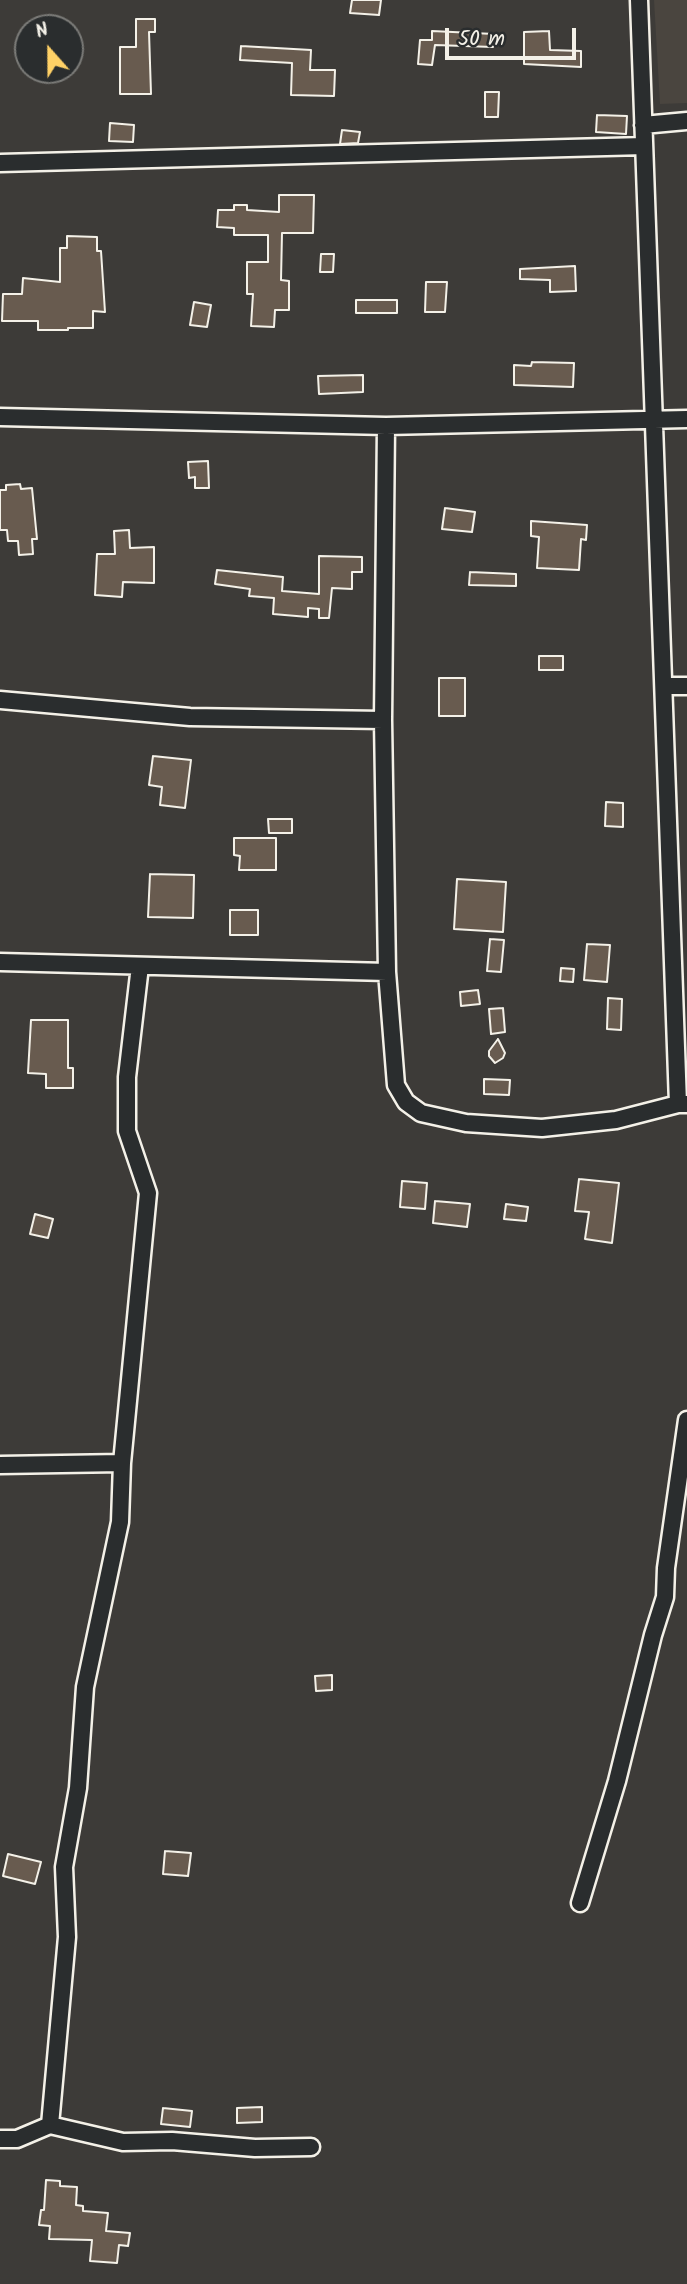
<!DOCTYPE html>
<style>
body{margin:0}
#map{position:relative;width:687px;height:2284px;overflow:hidden;background:#3d3b38;font-family:Kalam,sans-serif}
canvas{display:block}
.north{position:absolute;left:14px;top:14px;width:70px;height:70px;box-sizing:border-box;background:#2a2d2e;border:2px solid #7b7b78;border-radius:50%;rotate:339deg;font-size:19px;font-weight:700;line-height:28px;text-align:center;color:#f4f1e8}
.north::after{content:'';display:block;margin:auto;width:24px;height:32px;background:#ffd166;clip-path:polygon(50% 0,100% 100%,50% 72%,0 100%)}
.scale{position:absolute;left:445px;top:28px;width:131px;height:32px;box-sizing:border-box;border:4px solid #f4f1e8;border-top:0;padding-left:9px;font-size:21px;line-height:24px;white-space:nowrap;color:#f4f1e8;-webkit-text-stroke:5px #2a2d2e;paint-order:stroke}
</style>
<div id="map">
<canvas width="687" height="2284"></canvas>
<div class="north">N</div>
<div class="scale">50 m</div>
</div>
<script>
const ctx = document.querySelector('canvas').getContext('2d');
ctx.lineJoin = 'round';
function fill(path, color) { ctx.fillStyle = color; ctx.fill(path, 'evenodd'); }
const poly = rows => new Path2D(rows.map(r => 'M' + r).join(''));
function trace(path, color, width, dash) { ctx.strokeStyle = color; ctx.lineWidth = width; ctx.lineCap = dash ? 'butt' : 'round'; ctx.setLineDash(dash || []); ctx.stroke(path); }
fill(poly([
 [654,0,687,0,687,103,660,104]
]), '#4a453f');
const building = poly([
 [352,0,381,0,379,15,350,13,352,0],
 [136,19,155,19,155,32,149,32,151,94,120,94,120,47,136,47,136,19],
 [432,31,494,34,493,47,435,45,432,65,418,64,420,40,432,40,432,31],
 [549,31,550,50,581,51,581,67,524,64,524,32,549,31],
 [241,46,311,50,310,70,335,70,334,96,291,95,292,63,240,60,241,46],
 [485,92,499,92,498,117,485,117,485,92],
 [597,115,627,116,626,134,596,132,597,115],
 [110,123,134,125,133,142,109,141,110,123],
 [342,130,360,132,358,143,340,144,342,130],
 [279,195,314,195,313,233,282,233,281,280,289,281,289,310,275,310,274,327,251,326,253,294,247,294,247,262,268,262,268,235,234,235,234,228,217,227,218,210,234,210,234,205,247,205,247,210,279,212,279,195],
 [67,236,97,237,97,251,101,251,105,312,93,311,93,328,68,328,68,330,38,330,38,321,2,321,3,294,22,294,23,278,60,282,60,248,67,248,67,236],
 [321,254,334,254,333,272,320,272,321,254],
 [575,266,576,291,550,292,550,280,520,279,520,269,575,266],
 [426,282,447,282,445,312,425,312,426,282],
 [356,300,397,300,397,313,356,313,356,300],
 [194,302,211,305,207,327,190,325,194,302],
 [532,362,574,363,573,387,514,385,514,365,531,366,532,362],
 [363,375,363,392,319,394,318,376,363,375],
 [208,461,209,488,195,488,195,477,189,478,188,462,208,461],
 [20,484,21,489,32,488,37,539,32,539,33,554,19,555,18,541,8,541,7,530,0,530,0,490,6,490,6,485,20,484],
 [445,508,475,512,472,532,442,529,445,508],
 [531,521,587,525,586,540,581,539,579,570,537,568,539,537,531,536,531,521],
 [129,530,130,548,154,547,154,583,123,582,122,597,95,595,97,554,115,554,114,531,129,530],
 [319,556,362,557,362,572,352,572,352,589,332,588,329,618,319,618,319,609,308,608,308,617,273,614,274,598,249,596,250,589,215,584,217,570,283,577,282,591,319,594,319,556],
 [470,572,516,574,516,586,469,585,470,572],
 [539,656,563,656,563,670,539,670,539,656],
 [439,678,465,678,465,716,439,716,439,678],
 [153,756,191,760,185,808,160,805,162,787,149,785,153,756],
 [606,802,623,803,623,827,605,826,606,802],
 [268,819,292,819,292,833,269,833,268,819],
 [234,838,276,838,276,870,239,870,240,856,234,855,234,838],
 [150,874,194,875,193,918,148,917,150,874],
 [457,879,506,882,503,932,454,929,457,879],
 [230,910,258,910,258,935,230,935,230,910],
 [490,939,504,940,501,972,487,971,490,939],
 [587,944,610,945,607,982,584,980,587,944],
 [561,968,574,969,573,982,560,981,561,968],
 [478,990,480,1004,461,1006,460,992,478,990],
 [608,998,622,999,621,1030,607,1029,608,998],
 [503,1008,505,1032,491,1034,489,1009,503,1008],
 [31,1020,68,1020,68,1068,73,1068,73,1088,46,1088,46,1074,28,1073,31,1020],
 [498,1039,505,1053,503,1058,495,1063,489,1056,489,1051,498,1039],
 [484,1079,510,1080,509,1095,484,1094,484,1079],
 [579,1179,619,1183,612,1243,585,1239,589,1212,575,1211,579,1179],
 [402,1181,427,1183,425,1209,400,1207,402,1181],
 [435,1201,470,1204,467,1227,433,1223,435,1201],
 [506,1204,528,1207,526,1221,504,1219,506,1204],
 [35,1214,53,1219,48,1238,30,1234,35,1214],
 [332,1675,332,1690,316,1691,315,1676,332,1675],
 [165,1851,191,1853,188,1876,163,1874,165,1851],
 [8,1854,41,1862,35,1884,3,1876,8,1854],
 [262,2107,262,2122,237,2123,237,2108,262,2107],
 [163,2108,192,2111,190,2127,161,2124,163,2108],
 [46,2180,60,2181,60,2186,77,2187,76,2205,83,2206,83,2211,108,2213,106,2231,130,2233,128,2246,119,2245,117,2263,90,2261,92,2240,49,2239,50,2226,39,2225,41,2210,44,2210,46,2180]
]);
fill(building, '#685b4f');
trace(building, '#f4f1e8', 2);
const minor = poly([
 [639,0,678,1104],
 [643,125,687,121],
 [0,163,644,146],
 [0,417,386,426,687,419],
 [386,426,383,720,387,972],
 [664,686,687,686],
 [0,700,190,717,383,720],
 [0,962,387,972,396,1085,406,1102,421,1113,466,1123,542,1128,616,1120,678,1104,687,1104],
 [0,1465,122,1463],
 [580,1903,617,1781,653,1635,665,1597,666,1568,687,1420],
 [50,2125,67,1937,64,1867,78,1788,85,1687,120,1522,122,1463,148,1193,127,1131,127,1077,140,966],
 [0,2139,17,2139,50,2125,123,2142,172,2141,255,2148,311,2147]
]);
trace(minor, '#f4f1e8', 21);
trace(minor, '#2a2d2e', 16);
</script>
